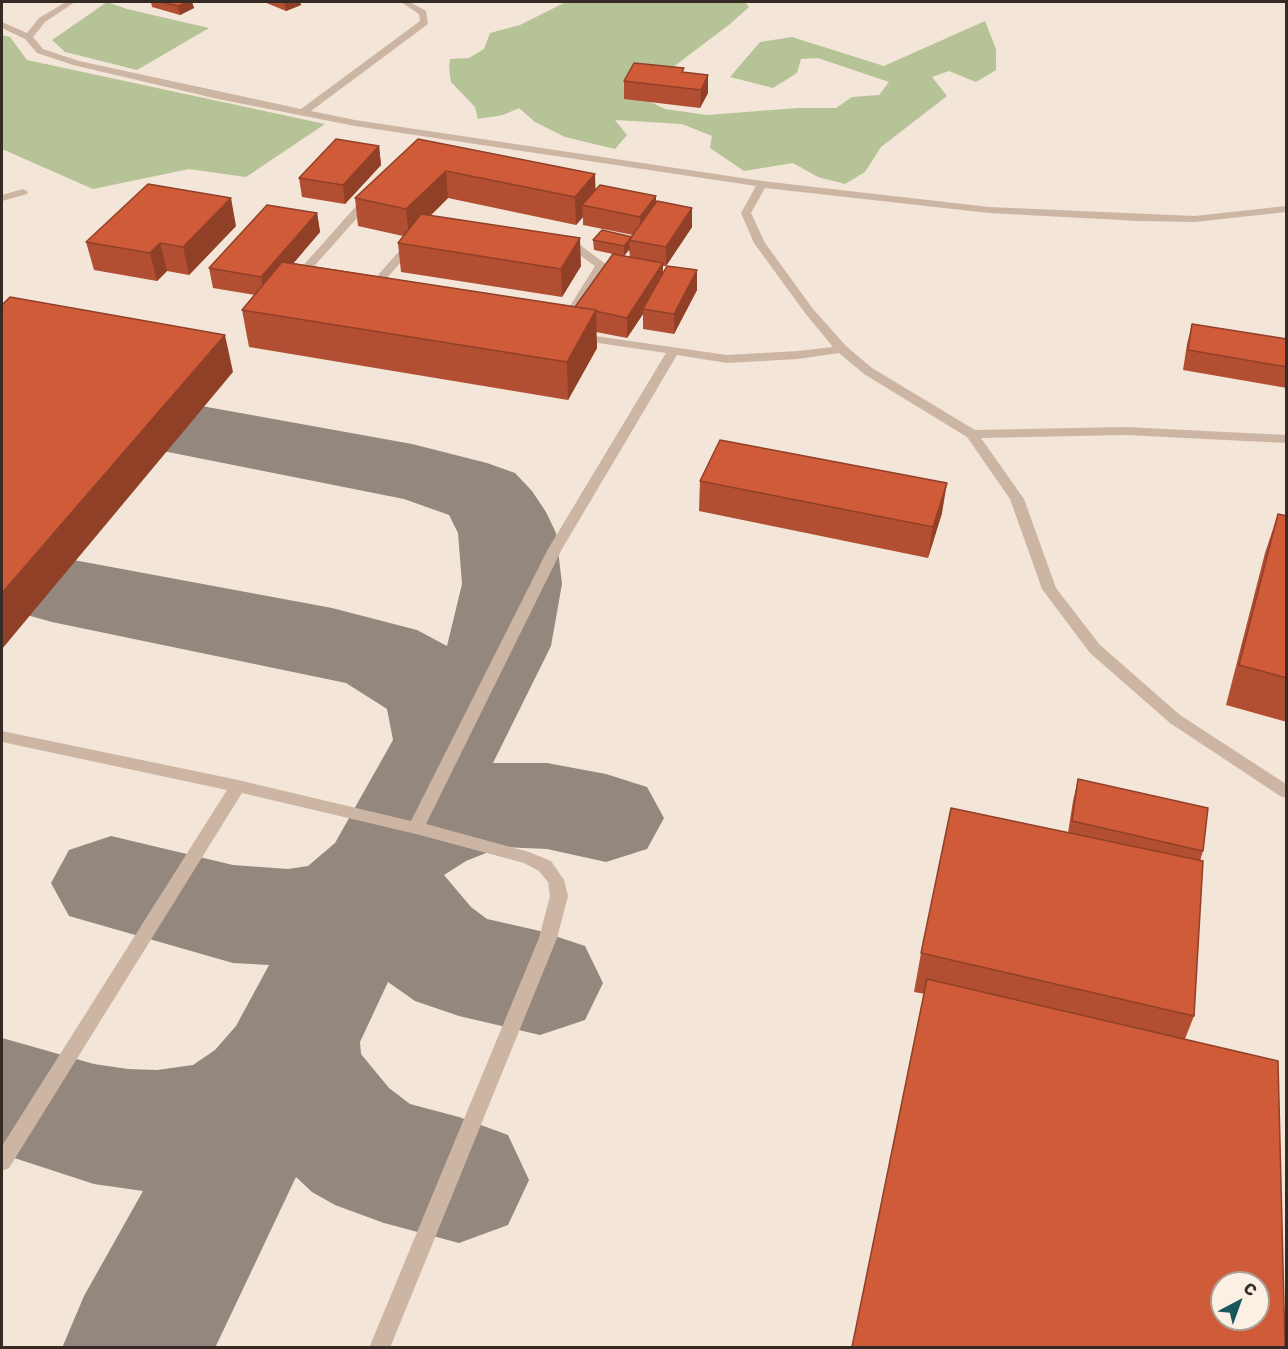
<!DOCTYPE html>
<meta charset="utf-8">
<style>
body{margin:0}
#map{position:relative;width:1288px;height:1349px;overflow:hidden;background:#f3e5d7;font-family:"Golos Text",sans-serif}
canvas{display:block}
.frame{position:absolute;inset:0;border:3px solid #362a25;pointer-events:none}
.north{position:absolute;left:1210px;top:1271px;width:60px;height:60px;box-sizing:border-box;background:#faf0e4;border:2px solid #aca198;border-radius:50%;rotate:41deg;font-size:16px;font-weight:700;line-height:24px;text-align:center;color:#362a25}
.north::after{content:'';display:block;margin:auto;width:21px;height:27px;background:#18575a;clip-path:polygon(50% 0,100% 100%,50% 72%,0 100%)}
</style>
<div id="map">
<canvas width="1288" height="1349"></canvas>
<div class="frame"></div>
<div class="north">С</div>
</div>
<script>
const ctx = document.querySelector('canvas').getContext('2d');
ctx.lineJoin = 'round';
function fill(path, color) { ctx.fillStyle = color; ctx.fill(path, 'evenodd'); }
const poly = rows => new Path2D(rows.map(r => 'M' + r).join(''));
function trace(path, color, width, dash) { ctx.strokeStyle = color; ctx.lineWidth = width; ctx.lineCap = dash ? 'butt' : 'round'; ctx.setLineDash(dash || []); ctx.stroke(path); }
fill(poly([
 [107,2,127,9,209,28,137,70,65,52,52,40],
 [566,2,745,2,749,7,730,24,636,95,665,109,707,115,798,108,836,108,852,97,879,95,889,82,818,58,801,59,797,73,773,88,730,77,760,42,792,37,884,66,985,21,996,49,996,70,976,82,949,71,932,77,947,96,881,147,865,172,845,184,818,177,793,163,744,171,710,148,712,136,682,124,615,120,627,135,615,149,565,137,535,122,519,108,503,115,478,119,475,107,451,82,449,67,450,59,469,58,484,49,490,33,520,25],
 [2,35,10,37,27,60,325,124,246,177,189,169,93,189,2,149]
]), '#b5c396');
fill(poly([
 [185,403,412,444,487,463,515,473,532,491,546,512,556,533,562,584,551,646,493,763,547,763,606,774,647,787,664,818,647,849,606,862,547,849,501,847,466,861,444,875,471,907,487,919,540,931,585,946,603,983,585,1020,540,1035,459,1016,415,1001,388,982,360,1042,361,1054,389,1088,410,1104,459,1117,508,1135,529,1180,508,1225,459,1243,384,1223,335,1205,312,1192,296,1177,215,1348,62,1348,84,1296,143,1191,94,1184,2,1154,2,1038,94,1064,128,1069,157,1070,193,1065,215,1050,236,1026,269,965,233,963,69,916,51,883,69,850,111,836,233,865,288,869,308,866,335,843,393,740,387,709,346,683,52,622,16,612,2,589,16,566,52,556,332,608,417,630,447,646,462,584,458,533,449,515,404,499,153,449,140,430,153,411,185,403]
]), '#94887e');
fill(poly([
 [66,2,75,2,45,22,33,37,43,49,79,61,301,109,420,21,419,14,401,2,410,2,426,11,428,24,311,111,355,120,762,181,989,207,1195,216,1286,206,1286,212,1195,222,1139,221,989,213,765,188,751,213,765,243,813,309,846,346,872,368,975,430,1125,427,1286,435,1286,443,1125,435,981,438,1024,499,1056,588,1100,645,1180,715,1286,784,1286,798,1280,796,1170,723,1090,653,1042,589,1010,499,967,437,864,374,839,353,798,359,727,363,677,355,562,549,426,824,529,852,551,861,564,880,568,896,557,938,390,1348,369,1348,539,938,550,896,548,882,539,871,524,863,416,834,242,793,9,1168,2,1171,2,1146,227,790,2,742,2,731,238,780,411,821,548,549,666,353,578,340,572,336,574,333,727,355,798,351,833,347,805,313,754,243,741,213,756,186,355,126,218,99,73,65,37,53,25,39,2,28,2,22,27,33,39,18,66,2],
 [23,189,28,192,27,194,2,201,2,195,23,189],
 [369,195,373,196,373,200,301,281,293,281,293,277,365,196,369,195],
 [562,239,576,242,607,265,572,322,566,326,560,322,595,266,568,247,558,244,556,242,562,239],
 [412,240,416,241,416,245,372,295,364,295,364,291,408,241,412,240]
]), '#ccb5a3');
fill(poly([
 [151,2,192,2,194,8,180,15,152,7],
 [264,2,300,2,301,5,286,11],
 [684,72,708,93,700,108,624,99,624,81],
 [418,139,596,190,656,196,656,202,692,208,692,227,666,266,663,266,663,272,697,290,674,334,643,329,643,314,627,338,596,332,597,348,568,400,249,347,242,310,255,295,213,288,209,268,317,213,320,232,293,263,575,307,613,254,594,250,593,240,632,237,633,235,583,225,583,217,576,225,448,198,431,215,581,266,562,297,401,272,398,243,403,236,358,226,355,198],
 [629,249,630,257,624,256],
 [379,146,381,165,345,204,302,197,299,178],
 [236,226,189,275,167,271,157,281,94,270,86,242],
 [1192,324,1287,339,1287,388,1183,370,1187,344],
 [700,481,942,513,928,558,699,511],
 [1278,514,1287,516,1287,722,1226,705,1265,553],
 [1078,779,1203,851,1200,861,1194,1016,1185,1039,914,992,921,953,1068,833,1073,801]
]), '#b24e31');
fill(poly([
 [188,2,192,2,194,8,180,15,178,6],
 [284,2,300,2,301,5,286,11],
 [708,75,708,93,700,108,701,90],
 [379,146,381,165,345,204,343,185],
 [446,171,448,198,409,237,406,209],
 [595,174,596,202,582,205,583,217,576,225,575,197],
 [656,196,656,215,640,236,640,217],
 [231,198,236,226,189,275,183,247],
 [692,208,692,227,666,266,666,247],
 [317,213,320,232,265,297,261,277],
 [580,238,581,266,562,297,561,269],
 [629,240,630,249,624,256,624,246],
 [160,243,167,271,157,281,150,253],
 [663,263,663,283,643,309,643,314,627,338,627,318],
 [697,270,697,290,674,334,674,314],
 [596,310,597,348,568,400,567,362],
 [225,335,233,372,2,649,2,593],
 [947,483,942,513,928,558,933,527]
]), '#914028');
const building = poly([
 [162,2,188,2,178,6,162,2],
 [634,63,684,68,682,72,708,75,701,90,624,81,634,63],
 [336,139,379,146,343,185,299,178,336,139],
 [418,139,595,174,575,197,446,171,406,209,355,198,418,139],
 [148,184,231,198,183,247,160,243,150,253,86,242,148,184],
 [600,185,656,196,640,217,582,205,600,185],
 [657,201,692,208,666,247,629,240,657,201],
 [267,205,317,213,261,277,209,268,267,205],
 [421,214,580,238,561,269,398,243,421,214],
 [602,230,632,237,624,246,593,240,602,230],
 [613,254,663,263,627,318,595,311,596,310,575,307,613,254],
 [282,262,596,310,567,362,242,310,282,262],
 [667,266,697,270,674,314,643,309,667,266],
 [10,297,225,335,2,593,2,305,10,297],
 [1192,324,1287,339,1287,367,1188,350,1192,324],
 [720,440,947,483,933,527,700,481,720,440],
 [1278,514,1287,516,1287,678,1239,665,1278,514],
 [1078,779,1208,808,1203,851,1072,821,1078,779],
 [951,808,1203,861,1194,1016,921,953,951,808],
 [927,979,1278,1061,1285,1347,852,1347,927,979],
 [1222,1283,1258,1283,1258,1319,1222,1319,1222,1283]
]);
fill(building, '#cf5b39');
trace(building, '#914028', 1.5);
</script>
